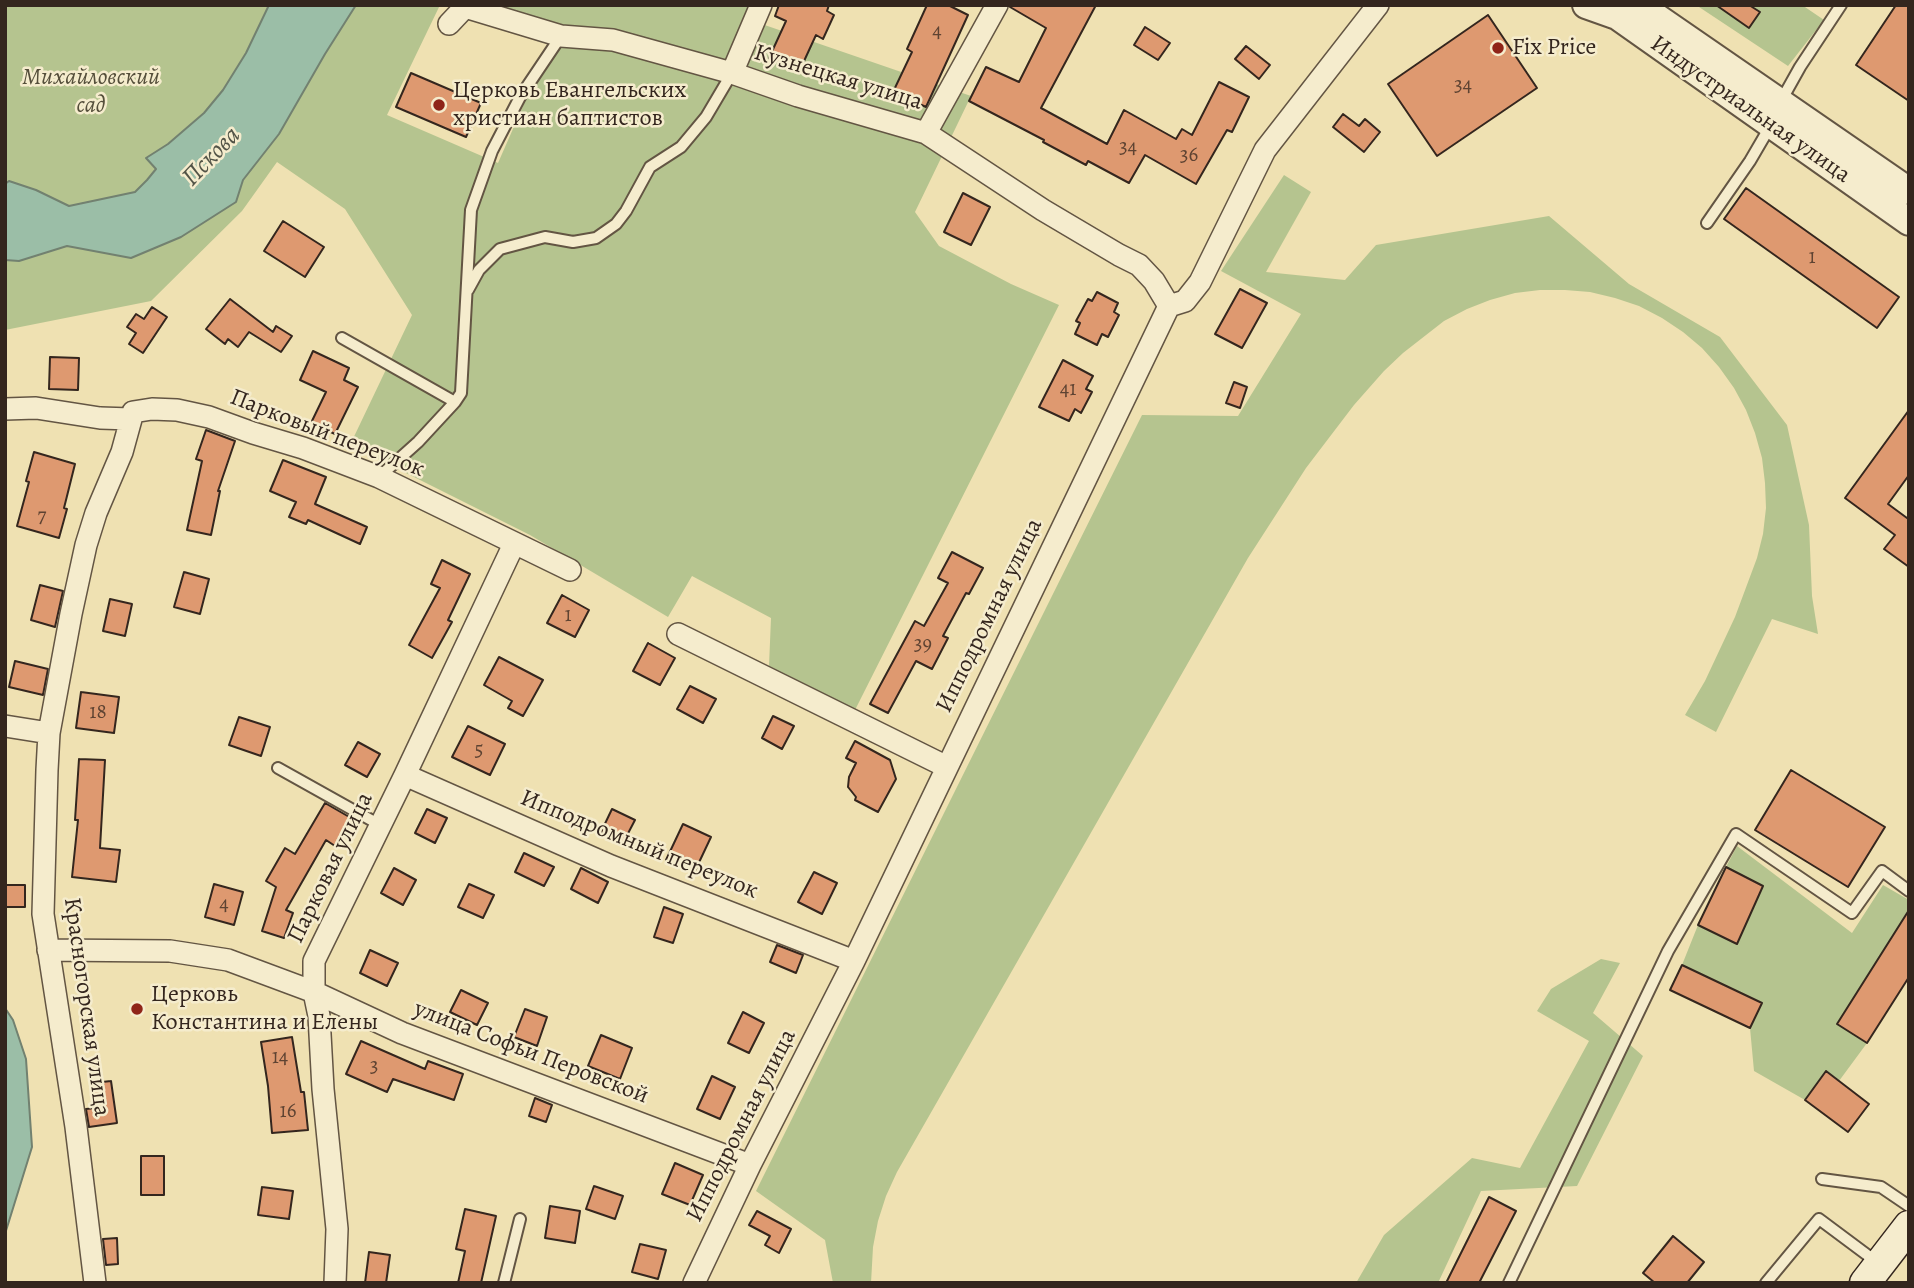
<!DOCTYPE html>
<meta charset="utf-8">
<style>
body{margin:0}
#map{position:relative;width:1914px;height:1288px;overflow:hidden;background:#efe1b2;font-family:Alegreya,serif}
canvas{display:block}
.frame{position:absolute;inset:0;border:7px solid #34261e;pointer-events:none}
</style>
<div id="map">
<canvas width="1914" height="1288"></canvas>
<div class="frame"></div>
</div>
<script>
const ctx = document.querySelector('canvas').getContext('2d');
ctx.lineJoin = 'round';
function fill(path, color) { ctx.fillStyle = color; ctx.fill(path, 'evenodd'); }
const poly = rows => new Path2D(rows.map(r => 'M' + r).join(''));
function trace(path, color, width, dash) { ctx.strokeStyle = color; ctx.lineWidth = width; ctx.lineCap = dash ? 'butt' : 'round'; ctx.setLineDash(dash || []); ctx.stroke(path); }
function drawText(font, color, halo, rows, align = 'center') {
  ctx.font = font + ' Alegreya,serif'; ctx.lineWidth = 5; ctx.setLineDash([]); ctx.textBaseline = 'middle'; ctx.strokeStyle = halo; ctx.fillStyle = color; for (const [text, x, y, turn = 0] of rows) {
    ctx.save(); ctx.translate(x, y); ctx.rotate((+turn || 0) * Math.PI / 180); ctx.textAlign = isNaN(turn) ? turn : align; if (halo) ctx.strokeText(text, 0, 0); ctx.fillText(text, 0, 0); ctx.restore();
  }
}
fill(poly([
 [5,5,269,5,246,53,223,90,204,113,168,144,147,158,156,169,147,180,135,192,69,206,36,190,5,184],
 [356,5,440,5,387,115,498,163,559,24,489,5,757,5,753,21,971,96,915,212,939,246,1011,284,1059,305,854,712,769,666,771,618,692,576,668,617,530,535,350,445,412,315,345,209,277,162,242,211,151,301,5,330,5,260,19,261,67,246,131,258,201,224,236,202,243,180,279,134,325,54],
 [1696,5,1802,5,1824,20,1788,66],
 [1284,175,1311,192,1266,272,1345,280,1376,245,1549,216,1629,284,1720,337,1787,425,1809,525,1812,596,1818,634,1772,619,1716,732,1685,715,1705,681,1735,617,1757,558,1763,534,1766,508,1765,483,1762,458,1755,433,1746,410,1734,388,1719,367,1702,348,1683,332,1662,318,1639,306,1615,298,1590,292,1565,290,1540,290,1515,293,1490,300,1467,309,1444,321,1403,353,1384,371,1354,405,1306,468,1248,558,897,1172,886,1196,878,1221,873,1247,871,1283,833,1283,825,1240,756,1191,1142,415,1238,416,1301,314,1221,271],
 [1737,846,1852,933,1883,885,1909,900,1908,912,1837,1024,1867,1043,1839,1081,1826,1072,1805,1100,1754,1071,1750,1028,1761,1003,1682,965,1698,925,1737,943,1763,886,1726,867],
 [1601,959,1620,963,1593,1013,1643,1056,1577,1186,1481,1191,1438,1283,1356,1283,1384,1235,1472,1158,1520,1168,1589,1041,1537,1011,1551,989]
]), '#b5c48f');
const water = poly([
 [269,5,356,5,325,54,279,134,243,180,236,202,181,237,131,258,67,246,19,261,5,260,5,184,9,181,36,190,69,206,135,192,147,180,156,169,146,158,168,144,204,113,223,90,246,53,269,5],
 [5,1008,13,1020,26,1059,32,1147,5,1234,5,1008]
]);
fill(water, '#9bbea7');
trace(water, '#728170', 2);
const building = poly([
 [779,5,829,5,827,11,834,15,823,39,816,35,799,72,769,58,786,21,775,16,779,5],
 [927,5,948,5,968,15,926,107,893,92,912,52,907,49,927,5],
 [1010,5,1096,5,1041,108,1107,144,1124,110,1176,139,1182,129,1192,135,1219,82,1249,97,1232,132,1227,130,1196,184,1145,155,1129,183,1088,161,1086,165,1043,142,1044,140,969,101,986,67,1019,82,1046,28,1010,7,1010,5],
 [1716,5,1749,5,1760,12,1749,28,1716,5],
 [1896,5,1909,5,1909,101,1856,65,1896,5],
 [1488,15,1537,88,1437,156,1388,84,1488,15],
 [1145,27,1170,43,1158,60,1134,45,1145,27],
 [1246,46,1270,65,1259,79,1235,59,1246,46],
 [411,73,481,103,466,137,396,107,411,73],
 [1343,114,1359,126,1365,119,1380,132,1364,152,1333,127,1343,114],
 [1746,188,1899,297,1877,328,1724,219,1746,188],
 [963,193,990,207,971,245,944,232,963,193],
 [283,221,324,247,305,277,264,251,283,221],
 [1240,289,1267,303,1242,348,1215,334,1240,289],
 [1097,292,1118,303,1114,312,1119,315,1108,337,1102,334,1097,345,1075,334,1080,323,1076,321,1088,299,1092,301,1097,292],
 [230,299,273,332,276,326,292,336,281,352,249,332,238,347,228,339,225,344,206,329,230,299],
 [152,307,167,317,143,353,129,344,136,333,127,327,136,314,144,319,152,307],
 [313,351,349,368,344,380,358,387,335,434,311,423,326,392,300,380,313,351],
 [50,357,79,358,78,390,49,389,50,357],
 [1063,360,1093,376,1086,389,1092,392,1081,413,1075,409,1069,421,1039,407,1063,360],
 [1234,382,1247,387,1240,408,1226,403,1234,382],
 [1909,410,1909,475,1888,504,1907,518,1909,516,1909,567,1884,549,1895,535,1845,498,1909,410],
 [206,430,235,441,218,491,220,491,211,535,187,530,202,461,196,459,206,430],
 [34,452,75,464,64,508,67,509,59,538,17,526,29,482,26,481,34,452],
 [283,460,326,477,315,504,367,527,360,544,308,520,306,524,289,517,296,502,270,491,283,460],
 [952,552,983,568,969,594,966,593,943,636,948,638,932,669,916,661,888,713,870,704,915,621,924,626,948,583,938,578,952,552],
 [442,560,470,574,448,620,452,622,432,658,409,645,440,588,431,584,442,560],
 [184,572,209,579,200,614,174,607,184,572],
 [40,585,63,591,55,627,31,620,40,585],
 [562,595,589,610,575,637,547,623,562,595],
 [110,599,132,604,125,636,103,631,110,599],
 [648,643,675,658,660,685,633,671,648,643],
 [499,657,543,680,523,716,508,708,512,701,484,685,499,657],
 [15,661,48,669,43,695,9,687,15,661],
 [690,686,716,699,703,723,677,709,690,686],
 [81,692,119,697,114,733,76,728,81,692],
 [773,716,794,726,782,749,762,738,773,716],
 [239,717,270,727,261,756,229,745,239,717],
 [468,726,505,744,490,775,452,757,468,726],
 [855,741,890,760,896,779,878,812,855,800,856,797,848,787,849,777,856,763,846,758,855,741],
 [358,742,380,754,367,777,345,765,358,742],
 [79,759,105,760,100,848,120,850,116,882,72,877,78,820,75,820,79,759],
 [1791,770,1885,827,1848,887,1755,830,1791,770],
 [325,803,351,818,335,846,326,840,286,910,293,913,284,938,262,931,276,887,266,881,285,848,295,854,325,803],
 [427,809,447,818,435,843,415,833,427,809],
 [612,809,635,820,623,843,601,832,612,809],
 [683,824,711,837,694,873,666,860,683,824],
 [524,853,554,867,544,886,515,872,524,853],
 [1726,867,1763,886,1737,944,1698,925,1726,867],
 [394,868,416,880,403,905,381,893,394,868],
 [581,868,608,882,598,903,571,889,581,868],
 [814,872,837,883,822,914,798,902,814,872],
 [214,884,243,892,234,925,205,917,214,884],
 [469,884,494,895,483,918,458,907,469,884],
 [5,885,25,885,25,907,5,907,5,885],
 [664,907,683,914,673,943,654,937,664,907],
 [1909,910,1909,977,1867,1043,1837,1024,1909,910],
 [777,945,803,955,796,973,770,962,777,945],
 [370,950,398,963,387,986,360,973,370,950],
 [1682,965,1762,1003,1750,1028,1670,990,1682,965],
 [461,990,488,1003,477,1025,450,1012,461,990],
 [525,1009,547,1017,537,1046,514,1037,525,1009],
 [743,1012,764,1023,749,1053,728,1043,743,1012],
 [601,1035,632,1048,620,1079,588,1066,601,1035],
 [292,1037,301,1092,304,1092,308,1130,272,1133,268,1086,261,1042,292,1037],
 [361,1041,425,1069,428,1061,463,1074,454,1100,393,1079,387,1092,346,1074,361,1041],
 [1826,1071,1869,1104,1848,1132,1805,1100,1826,1071],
 [712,1076,735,1087,720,1119,697,1109,712,1076],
 [111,1081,117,1123,89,1127,86,1109,95,1108,93,1083,111,1081],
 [535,1098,552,1105,546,1122,529,1116,535,1098],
 [141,1156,164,1156,164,1195,141,1195,141,1156],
 [675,1163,703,1175,690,1205,662,1194,675,1163],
 [594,1186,623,1196,615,1219,586,1209,594,1186],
 [262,1187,293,1191,289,1219,258,1215,262,1187],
 [1489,1197,1516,1211,1479,1283,1446,1283,1489,1197],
 [550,1206,580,1211,575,1243,545,1238,550,1206],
 [465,1209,496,1216,481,1283,458,1283,465,1251,456,1249,465,1209],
 [757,1211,791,1229,779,1253,765,1245,770,1236,749,1225,757,1211],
 [1673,1236,1704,1262,1687,1283,1655,1283,1643,1273,1673,1236],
 [117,1238,118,1264,106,1265,103,1239,117,1238],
 [640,1244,666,1250,658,1279,632,1272,640,1244],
 [369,1252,390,1255,386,1283,365,1283,369,1252]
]);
fill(building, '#de9970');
trace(building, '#34261e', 2);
const service = poly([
 [1781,101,1800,67,1841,5],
 [1707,223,1750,161,1771,125],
 [468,290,479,270,500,249,545,237,573,242,596,238,616,224,626,211,650,167,681,147,706,117,732,73],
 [342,338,455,402],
 [379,477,418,442,455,402,461,393,471,210,492,151,520,97,561,36],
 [278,768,380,825],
 [1822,1179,1881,1187,1909,1206],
 [504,1283,520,1219],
 [1509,1283,1668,951,1736,834,1852,913,1882,871,1909,891],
 [1766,1283,1819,1219,1878,1263]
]);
const minor = poly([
 [449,24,465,7,561,36,613,40,732,73,798,96,926,133,1043,210,1119,255,1139,265,1154,281,1169,306],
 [732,73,761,5],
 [926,133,997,5],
 [5,409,36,408,100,418,131,419],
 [678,634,947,767],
 [5,726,49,733],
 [405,775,611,866,854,961],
 [48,950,170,951,228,960,314,992,402,1033,750,1165],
 [95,1283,76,1127,43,914,47,770,49,733,71,614,86,545,96,513,122,452,133,412,152,409,177,410,209,417,253,433,303,448,379,477,570,570],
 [335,1283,337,1229,323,1089,319,1016,314,992,314,961,405,775,514,544],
 [694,1283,750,1165,854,961,1169,306,1185,301,1200,282,1265,150,1378,5]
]);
const tertiary = poly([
 [1586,5,1617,16,1909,222],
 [1639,5,1909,191]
]);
const secondary = poly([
 [1865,1283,1909,1226]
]);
trace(service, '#635543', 14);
trace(minor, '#635543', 24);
trace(tertiary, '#635543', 30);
trace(secondary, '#34261e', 33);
trace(service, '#f5eccd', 10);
trace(minor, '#f5eccd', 21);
trace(tertiary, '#f5eccd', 26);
trace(secondary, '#f5eccd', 30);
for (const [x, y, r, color] of [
 [1498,48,7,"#8f2418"],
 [439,105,7,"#8f2418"],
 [137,1009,7,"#8f2418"]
]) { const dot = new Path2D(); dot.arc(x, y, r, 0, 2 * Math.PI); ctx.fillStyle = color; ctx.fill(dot); trace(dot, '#f5eccd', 2.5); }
drawText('21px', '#5e4332', null, [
 ["4",937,32],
 ["34",1463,86],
 ["34",1128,148],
 ["36",1189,156],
 ["1",1812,258],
 ["41",1068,390],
 ["7",42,517],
 ["1",568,616],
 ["39",923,645],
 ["18",98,713],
 ["5",479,751],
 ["4",224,905],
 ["14",280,1058],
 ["3",374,1067],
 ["16",288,1112]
]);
drawText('24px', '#34261e', '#f5eccd', [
 ["Fix Price",1512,48],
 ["Церковь Евангельских",453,91],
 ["христиан баптистов",453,119],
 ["Церковь",151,995],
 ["Константина и Елены",151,1023]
], 'left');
drawText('italic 24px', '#544e3a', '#f5eccd', [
 ["Михайловский",91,78],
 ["сад",91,106]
]);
drawText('24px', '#34261e', '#f5eccd', [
 ["Кузнецкая улица",838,78,17],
 ["Индустриальная улица",1750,110,35],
 ["Парковый переулок",327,434,21],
 ["Ипподромная улица",990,616,-64],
 ["Ипподромный переулок",639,845,22],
 ["Парковая улица",331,868,-64],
 ["Красногорская улица",86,1007,82],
 ["улица Софьи Перовской",531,1053,21],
 ["Ипподромная улица",742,1126,-63]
]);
drawText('italic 26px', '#535447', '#f5eccd', [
 ["Пскова",212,157,-46]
]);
</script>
